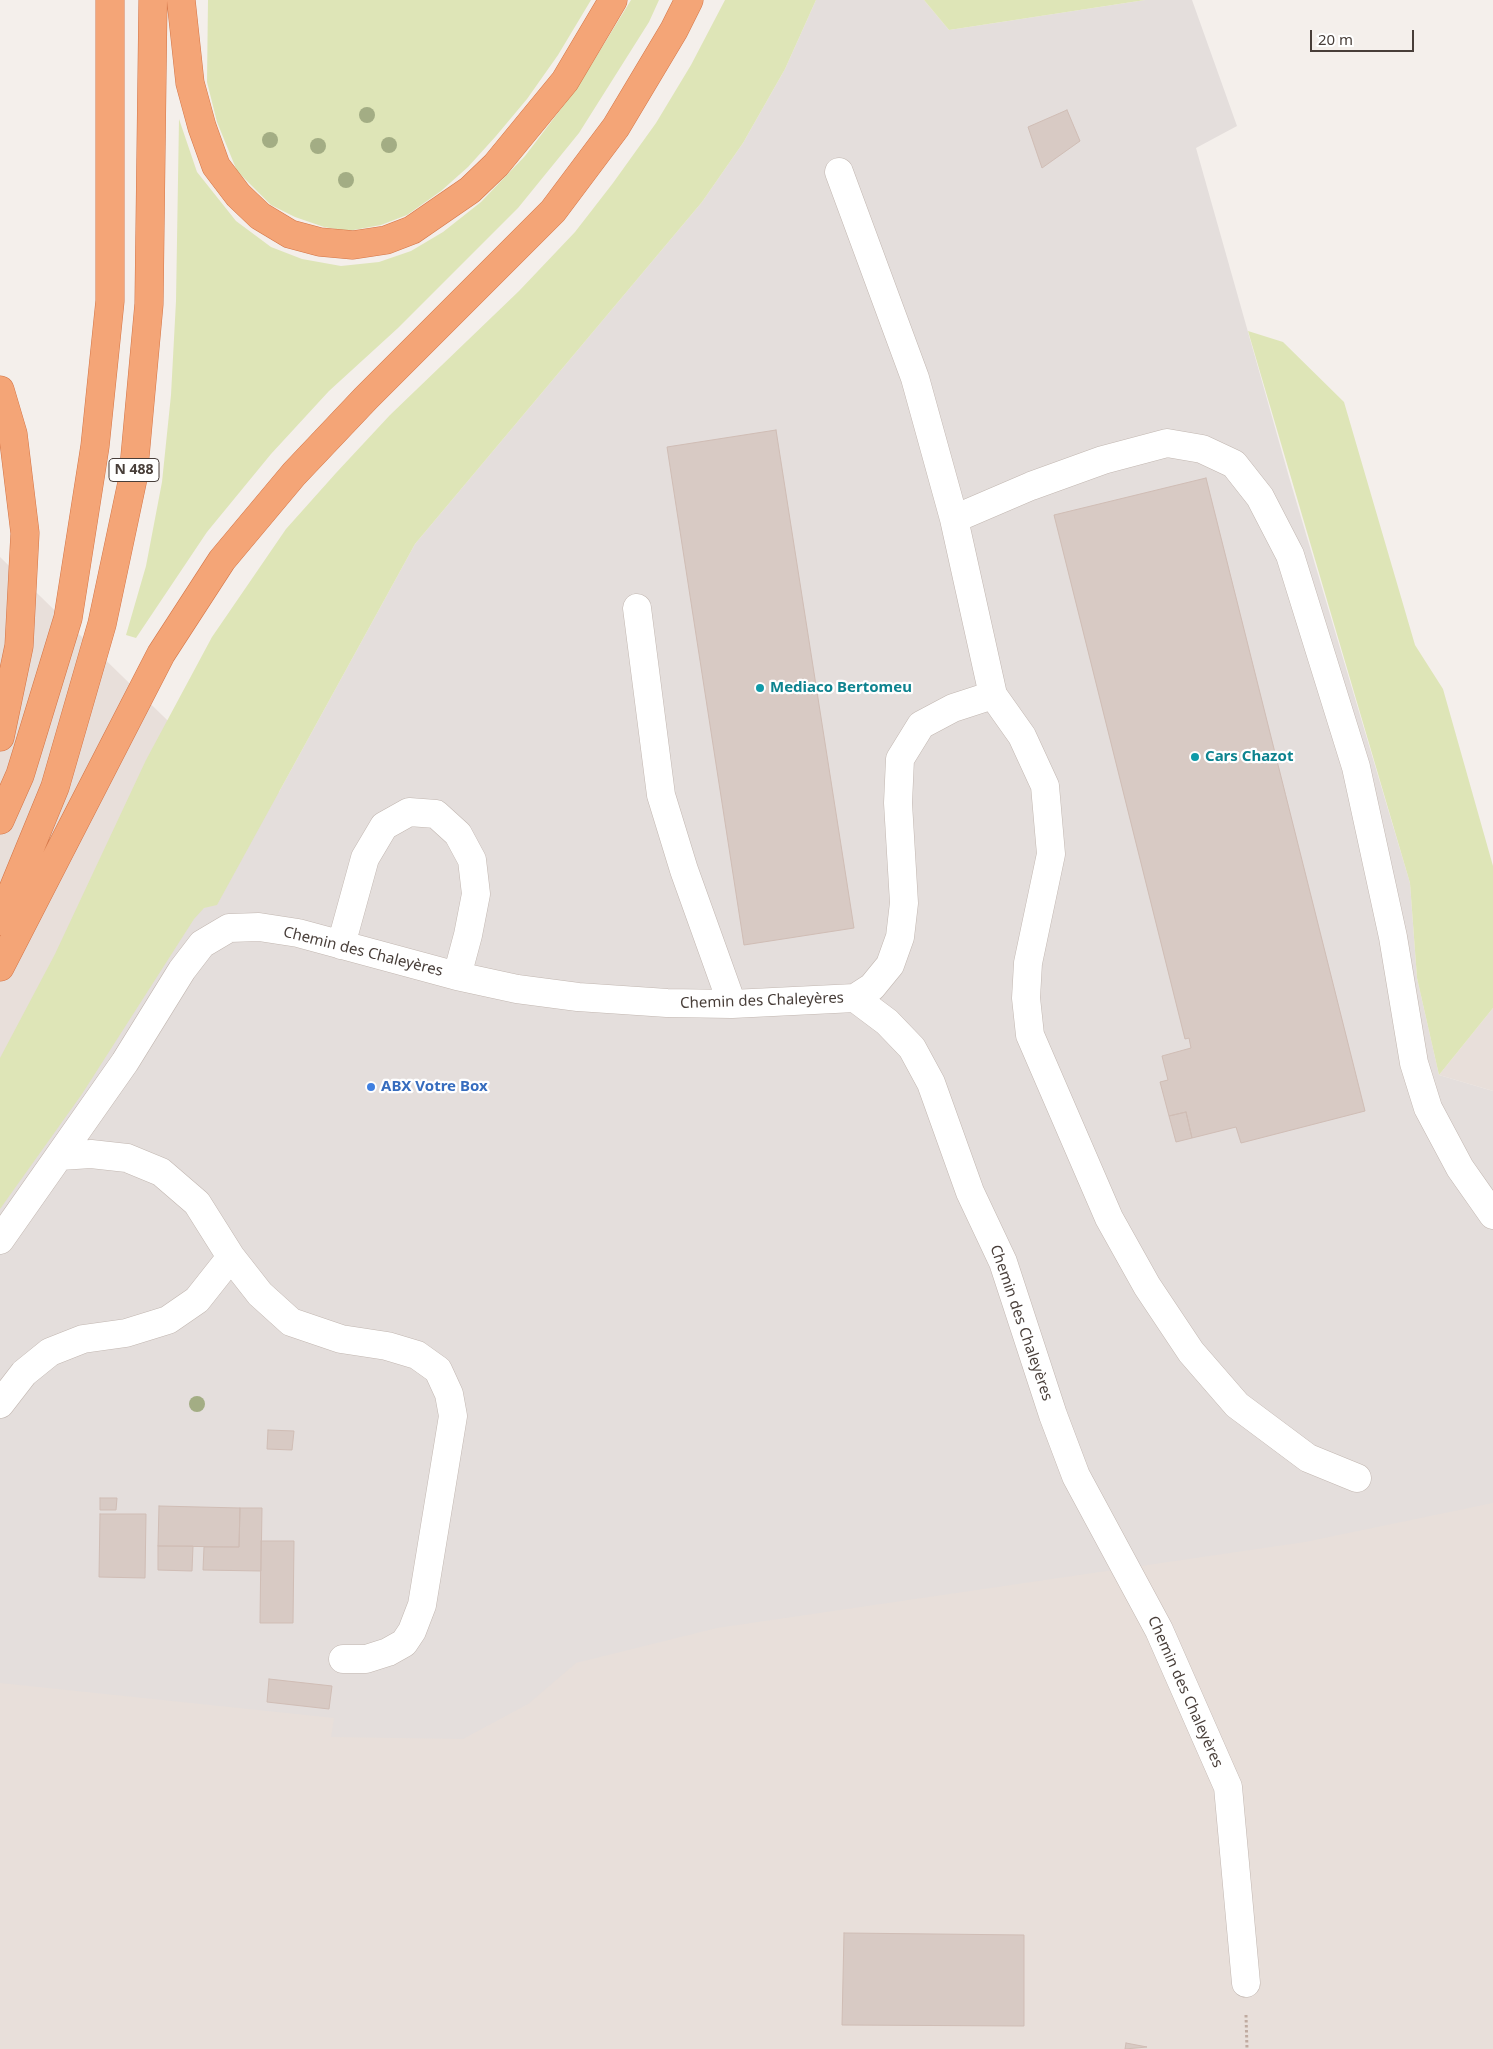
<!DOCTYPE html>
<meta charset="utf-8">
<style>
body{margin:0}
#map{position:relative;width:1493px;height:2049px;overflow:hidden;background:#f4efeb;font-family:"Noto Sans",sans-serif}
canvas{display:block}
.scale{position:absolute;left:1310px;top:30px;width:104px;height:22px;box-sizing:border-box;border:2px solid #483e39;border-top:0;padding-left:6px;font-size:15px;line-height:18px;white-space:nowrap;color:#483e39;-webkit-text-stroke:4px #fff;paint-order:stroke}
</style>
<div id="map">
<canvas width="1493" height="2049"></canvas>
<div class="scale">20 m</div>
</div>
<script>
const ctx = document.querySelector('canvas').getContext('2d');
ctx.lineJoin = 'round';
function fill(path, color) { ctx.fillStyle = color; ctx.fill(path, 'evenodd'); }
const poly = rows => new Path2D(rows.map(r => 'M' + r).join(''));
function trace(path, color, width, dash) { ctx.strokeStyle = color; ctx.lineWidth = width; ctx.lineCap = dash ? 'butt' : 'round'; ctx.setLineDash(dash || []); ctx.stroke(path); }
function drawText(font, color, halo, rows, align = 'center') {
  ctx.font = font + ' "Noto Sans",sans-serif'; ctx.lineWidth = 4.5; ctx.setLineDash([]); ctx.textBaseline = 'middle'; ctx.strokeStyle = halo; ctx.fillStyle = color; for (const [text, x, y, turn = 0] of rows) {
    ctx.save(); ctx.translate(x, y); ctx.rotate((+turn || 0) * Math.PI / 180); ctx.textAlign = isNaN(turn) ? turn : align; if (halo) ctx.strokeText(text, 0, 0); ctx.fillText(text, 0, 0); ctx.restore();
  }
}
fill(poly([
 [0,557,203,755,1493,1380,1493,2049,0,2049],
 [1493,1008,1493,1091,1439,1075]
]), '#e8dfda');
fill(poly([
 [816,0,924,0,949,30,1145,0,1192,0,1237,126,1196,148,1289,477,1410,883,1417,978,1439,1075,1493,1091,1493,1503,1305,1542,717,1628,576,1663,528,1704,463,1739,331,1737,334,1718,0,1683,0,1209,82,1094,194,919,204,908,217,905,415,544,702,202,743,143,785,69]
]), '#e4dedc');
fill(poly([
 [208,0,591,0,558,55,527,99,496,136,468,167,441,191,407,215,381,225,348,231,324,227,295,217,271,205,237,171,217,122,207,82],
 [631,0,659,0,649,22,579,133,518,208,398,328,329,391,271,454,207,532,136,638,126,635,146,566,162,482,171,395,176,301,179,119,197,172,236,221,271,247,302,259,341,266,379,262,411,251,443,232,481,202,525,156,577,88],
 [725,0,816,0,785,69,743,143,702,202,415,544,217,905,204,908,194,919,82,1094,0,1209,0,1058,55,954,146,760,212,637,286,529,336,473,390,415,519,291,575,232,613,183,656,123,691,65],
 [924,0,1145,0,949,30],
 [1248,331,1283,342,1344,402,1415,645,1443,689,1493,866,1493,1008,1439,1075,1417,978,1410,883]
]), '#dee5b7');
const building = poly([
 [1067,110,1080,141,1042,168,1028,127,1067,110],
 [776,430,854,928,744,945,667,447,776,430],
 [1206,478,1365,1111,1241,1143,1236,1127,1192,1138,1186,1112,1169,1116,1160,1082,1168,1080,1162,1056,1191,1048,1189,1038,1185,1039,1054,515,1206,478],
 [1186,1112,1192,1138,1176,1142,1169,1116,1186,1112],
 [268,1430,294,1431,292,1450,267,1449,268,1430],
 [100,1498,117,1498,116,1510,100,1510,100,1498],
 [159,1506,240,1508,239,1547,158,1546,159,1506],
 [240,1508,262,1508,261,1571,203,1570,204,1547,239,1547,240,1508],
 [100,1514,146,1514,145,1578,99,1577,100,1514],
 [261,1541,294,1541,293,1623,260,1623,261,1541],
 [158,1546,193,1546,192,1571,158,1570,158,1546],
 [269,1679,332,1686,329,1709,267,1702,269,1679],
 [844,1933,1024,1935,1024,2026,842,2025,844,1933],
 [1126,2043,1147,2047,1125,2049,1126,2043]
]);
fill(building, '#d8cac4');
trace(building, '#d0bdb5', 1);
const minor = poly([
 [839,172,915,378,954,519,993,695,1022,736,1045,786,1051,854,1028,963,1026,998,1030,1035,1109,1218,1147,1286,1191,1352,1237,1405,1308,1458,1357,1478],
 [954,519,1031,486,1103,460,1167,443,1202,449,1234,464,1260,497,1290,555,1356,767,1393,937,1414,1063,1428,1108,1460,1168,1493,1215],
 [637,608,661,795,684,870,732,1004],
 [341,945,365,858,384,826,409,812,436,814,458,834,472,860,476,894,468,935,457,976],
 [855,998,872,987,890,965,900,937,904,903,898,803,900,759,921,725,953,708,993,695],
 [60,1156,91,1154,127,1158,161,1172,197,1203,231,1257,260,1294,291,1322,341,1339,387,1346,417,1355,438,1370,449,1394,453,1416,422,1605,412,1631,404,1643,388,1652,366,1659,343,1659],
 [0,1240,125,1062,182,970,202,944,229,928,259,927,298,933,457,976,517,989,578,997,667,1003,732,1004,855,998,887,1022,912,1048,931,1083,970,1192,1003,1262,1053,1415,1076,1476,1159,1630,1228,1787,1246,1983],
 [0,1404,24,1373,50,1352,83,1339,126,1333,168,1320,197,1300,231,1257]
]);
const highway = poly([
 [181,0,190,83,202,127,216,166,238,195,260,216,290,234,320,242,353,245,386,240,412,230,470,190,496,165,565,81,613,0],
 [0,390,13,434,25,533,19,646,0,737],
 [0,820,20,775,68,618,95,446,110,301,110,0],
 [0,921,55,787,102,624,133,478,149,304,153,0],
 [0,967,161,654,222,560,294,474,366,398,553,211,616,127,674,30,689,0]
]);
trace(minor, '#c2b7b1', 29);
trace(highway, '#d37547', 29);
trace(poly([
 [1246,2015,1247,2049]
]), '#c0aba0', 3, [2.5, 2.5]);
trace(minor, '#fff', 28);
trace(highway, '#f4a577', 28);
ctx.fillStyle = '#a3ad84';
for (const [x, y] of [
 [367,115],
 [270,140],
 [389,145],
 [318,146],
 [346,180],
 [197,1404]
]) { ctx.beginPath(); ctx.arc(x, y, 8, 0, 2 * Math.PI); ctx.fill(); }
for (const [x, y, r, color] of [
 [760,688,5,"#0f9aa8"],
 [1195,757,5,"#0f9aa8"],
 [371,1087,5,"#3f7fe0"]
]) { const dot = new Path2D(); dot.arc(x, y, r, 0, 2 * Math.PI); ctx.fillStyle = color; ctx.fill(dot); trace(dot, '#fff', 2); }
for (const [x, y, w] of [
 [134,470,50]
]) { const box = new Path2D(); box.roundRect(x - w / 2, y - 11.5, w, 23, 4); ctx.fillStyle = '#fff'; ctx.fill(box); trace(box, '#483e39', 1); }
drawText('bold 14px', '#483e39', null, [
 ["N 488",134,470]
]);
drawText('bold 15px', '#0d838f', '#fff', [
 ["Mediaco Bertomeu",770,688],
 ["Cars Chazot",1205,757]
], 'left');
drawText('15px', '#483e39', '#fff', [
 ["Chemin des Chaleyères",363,952,14],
 ["Chemin des Chaleyères",762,1001,-2],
 ["Chemin des Chaleyères",1021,1323,71],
 ["Chemin des Chaleyères",1185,1692,66]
]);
drawText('bold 15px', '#366cbe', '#fff', [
 ["ABX Votre Box",381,1087]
], 'left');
</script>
